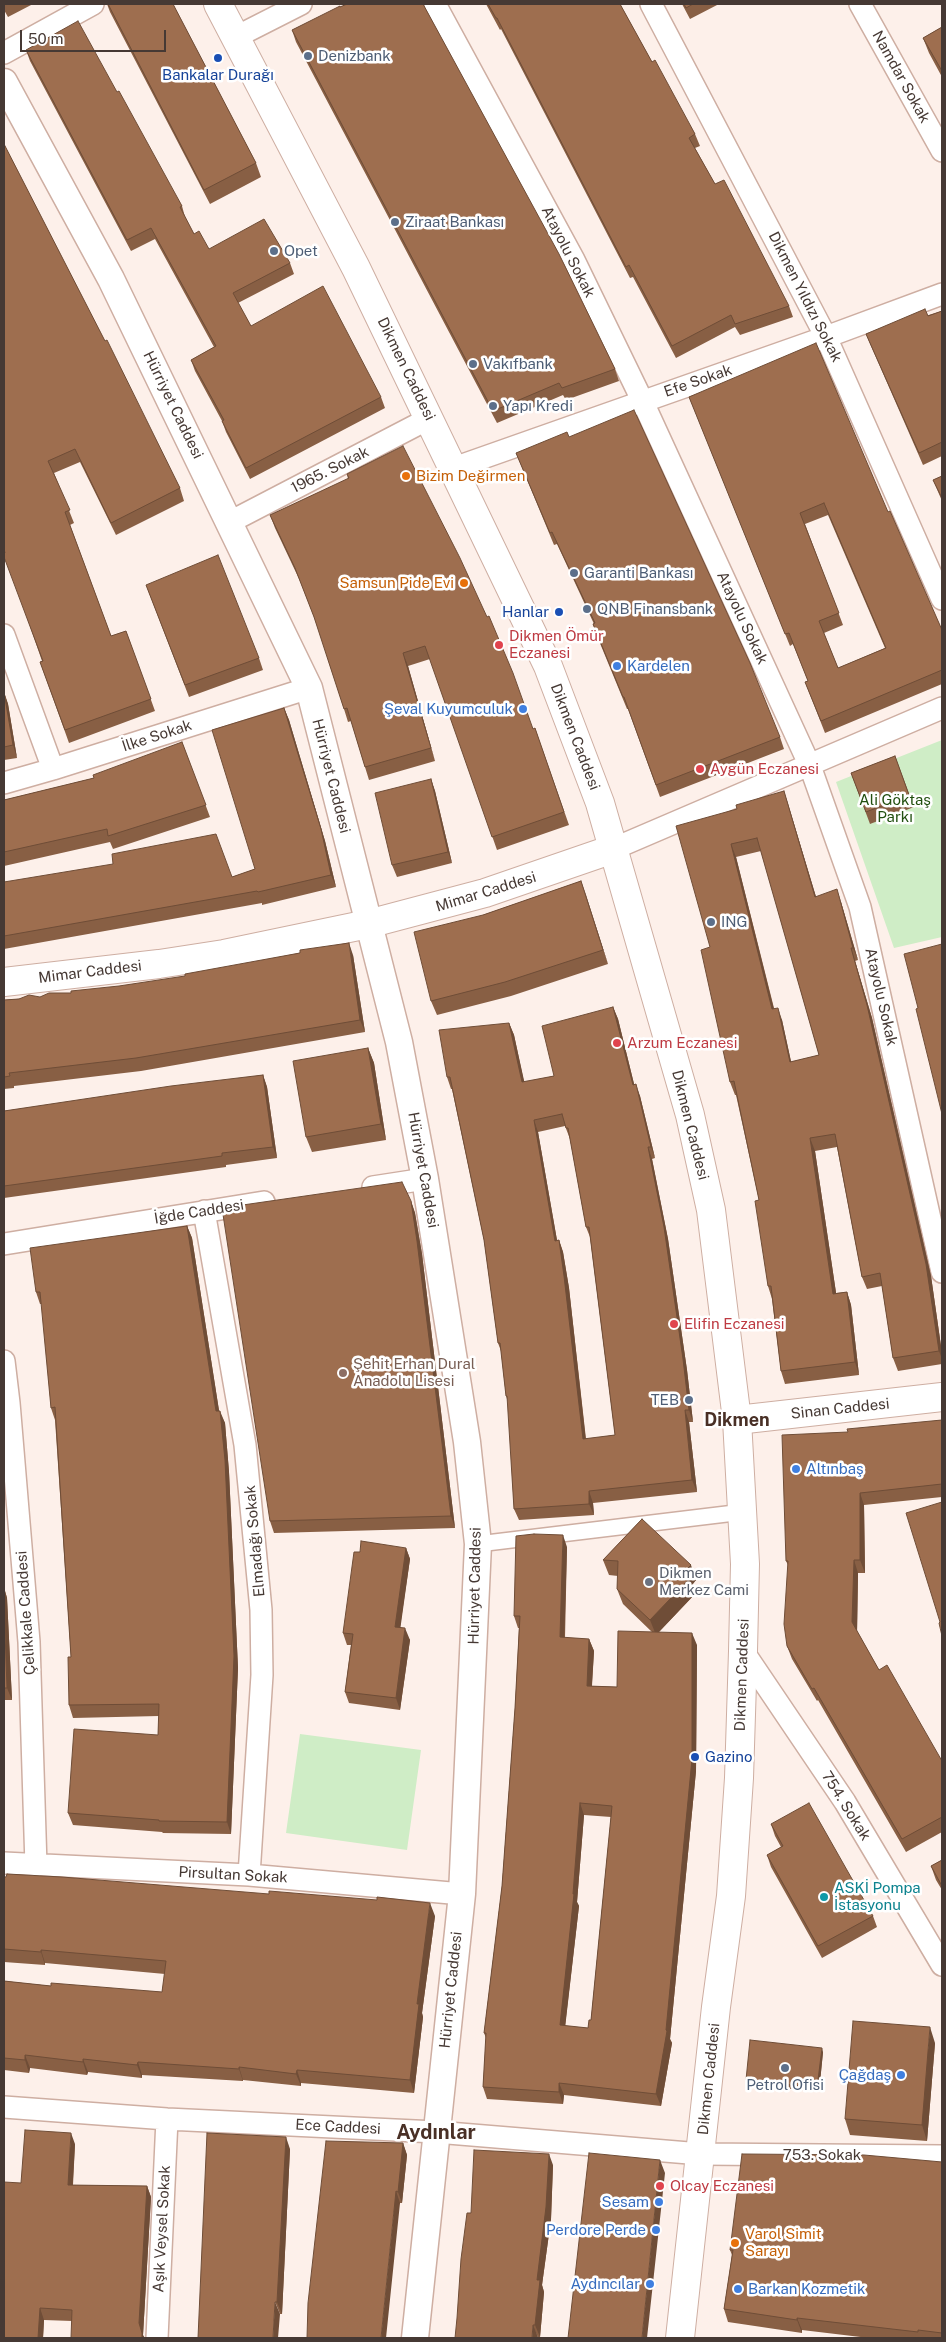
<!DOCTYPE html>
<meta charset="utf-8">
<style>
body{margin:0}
#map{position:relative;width:946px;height:2342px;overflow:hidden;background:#fdf0ea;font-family:"Public Sans",sans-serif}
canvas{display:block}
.frame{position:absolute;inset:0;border:5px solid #463934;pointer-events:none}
.scale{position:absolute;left:20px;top:30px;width:146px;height:22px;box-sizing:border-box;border:2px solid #463934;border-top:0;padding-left:6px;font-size:15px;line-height:18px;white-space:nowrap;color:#463934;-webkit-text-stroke:4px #fff;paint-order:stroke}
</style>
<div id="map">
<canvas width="946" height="2342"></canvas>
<div class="frame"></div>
<div class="scale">50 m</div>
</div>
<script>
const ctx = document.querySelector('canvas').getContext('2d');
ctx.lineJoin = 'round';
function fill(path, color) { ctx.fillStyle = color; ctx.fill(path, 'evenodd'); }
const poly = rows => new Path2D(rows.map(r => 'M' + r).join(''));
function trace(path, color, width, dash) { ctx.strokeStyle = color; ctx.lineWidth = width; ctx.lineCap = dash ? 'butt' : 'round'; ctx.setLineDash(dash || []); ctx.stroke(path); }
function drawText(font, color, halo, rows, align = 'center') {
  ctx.font = font + ' "Public Sans",sans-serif'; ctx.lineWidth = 5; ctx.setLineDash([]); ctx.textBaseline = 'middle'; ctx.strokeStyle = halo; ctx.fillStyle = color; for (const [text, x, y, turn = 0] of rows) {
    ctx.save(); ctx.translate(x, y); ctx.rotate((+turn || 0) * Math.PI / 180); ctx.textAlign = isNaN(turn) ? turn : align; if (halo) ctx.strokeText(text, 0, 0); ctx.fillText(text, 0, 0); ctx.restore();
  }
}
fill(poly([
 [942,740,942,937,894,948,836,782],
 [300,1734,421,1750,407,1850,286,1833]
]), '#cfedc6');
const pedestrian = poly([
 [478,1544,743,1512]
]);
const minor = poly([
 [435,4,574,260,642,400,810,766,860,907,942,1272],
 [651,4,826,337,942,599],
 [860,4,942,151],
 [234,38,301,4],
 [4,53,93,4],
 [454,468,826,337,942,294],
 [230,522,430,418],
 [4,635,53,769],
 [4,783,53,769,309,688],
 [613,849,942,708],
 [373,1187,425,1179],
 [204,1211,245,1445,261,1610,262,1675,249,1875],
 [4,1244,264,1202],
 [4,1361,9,1403,29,1642,36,1866],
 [743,1651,845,1802,942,1965],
 [4,1863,249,1875,462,1894],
 [4,2107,167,2119,436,2132,701,2154,942,2156],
 [157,2338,167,2119]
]);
const tertiary = poly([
 [4,82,111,279,309,688,399,1042,425,1179,467,1442,478,1544,462,1894,415,2338]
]);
const secondary = poly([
 [4,982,159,964,224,954,368,924,485,893,613,849],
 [737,1420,942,1397]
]);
const primary = poly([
 [218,4,356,268,548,666,600,803,690,1115,711,1210,737,1420,745,1564,743,1651,739,1778,731,1896,716,2007,680,2338]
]);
trace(pedestrian, '#ceaea2', 18);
trace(minor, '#ceaea2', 24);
trace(tertiary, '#ceaea2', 29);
trace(secondary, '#ceaea2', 30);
trace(primary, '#ceaea2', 30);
trace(pedestrian, '#fff', 15);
trace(minor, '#fff', 21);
trace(tertiary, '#fff', 26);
trace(secondary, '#fff', 28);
trace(primary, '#fff', 28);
fill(poly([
 [4,4,33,4,8,17,4,10],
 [107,4,173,4,256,163,261,177,210,204,110,12],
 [347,4,423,4,615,369,619,381,566,400,563,395,497,423,296,42,292,30],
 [486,4,620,4,652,62,695,134,700,146,695,148,715,184,789,306,793,317,740,335,735,327,676,358,633,277,630,278,501,29,500,30],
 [682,4,719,4,690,19],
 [942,27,942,77,929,53,923,38],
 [26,50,182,206,185,217,194,234,209,249,290,263,294,274,238,303,251,326,381,397,385,408,250,479,226,432,222,421,195,371,191,360,214,347,155,239,131,251,30,61],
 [4,144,180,488,184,501,116,535,80,462,54,473,74,523,70,525,111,636,126,631,155,711,69,743,40,662,42,661,4,551],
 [942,311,942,456,923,465,871,346,866,334],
 [689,397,888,512,942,630,942,684,825,733,805,682,808,681,793,644,790,646],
 [828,515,885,648,838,668,824,633,843,625,805,524],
 [569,437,780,737,784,749,660,797,628,709,627,709,597,636,593,624,594,624,557,544,554,545,516,453],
 [347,474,533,729,535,728,569,825,497,850,430,659,408,666,435,761,369,780,365,767,351,721,348,722,344,709,316,622,300,581,275,528,270,515,348,479],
 [942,476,942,501,933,480],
 [146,585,259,658,263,670,189,697],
 [4,692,8,704,17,758,4,760],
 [284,708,289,720,325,841,336,887,262,905,262,903,4,949,4,882,232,877,255,869],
 [182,742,210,817,113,849,110,842,4,866,4,800,94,778],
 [895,756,914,807,870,824,851,773],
 [431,779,435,791,452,863,397,877,392,865],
 [784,791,788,804,816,897,841,902,858,960,855,961,872,1018,931,1276,942,1353,942,1364,898,1371,893,1358,882,1286,867,1289,862,1277,837,1147,815,1151,836,1293,847,1292,851,1305,859,1375,785,1384,781,1371,772,1299,768,1286,759,1200,736,1095,735,1095,730,1082,710,947,737,809],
 [761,851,819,1055,791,1062,782,1020,774,1008,736,857],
 [581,881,608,964,511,996,437,1015,431,1001,483,915],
 [353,955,365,1032,141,1071,14,1086,14,1088,4,1089,4,1000,40,997,71,993],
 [613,1007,618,1019,634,1084,640,1096,655,1158,652,1159,668,1239,687,1370,693,1422,689,1422,697,1492,593,1503,594,1515,519,1520,514,1509,508,1402,506,1396,501,1351,498,1343,484,1240,452,1089,451,1089,447,1077,509,1023,514,1035,524,1082,554,1076],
 [565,1126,570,1139,586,1227,590,1237,615,1435,586,1439,569,1288,563,1252,559,1240,557,1240,538,1132],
 [368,1048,374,1063,386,1140,312,1152,306,1137],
 [263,1075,267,1087,277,1158,226,1165,226,1167,4,1198,4,1111],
 [411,1201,415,1213,422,1254,455,1528,274,1533,270,1521],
 [187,1226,192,1238,219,1411,225,1423,229,1472,238,1668,231,1834,163,1833,162,1832,73,1825,68,1813,158,1735,159,1716,73,1718,69,1705,71,1657,55,1420,51,1408,42,1304,40,1304,36,1292],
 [942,1420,942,1497,864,1505,865,1573,858,1573,857,1631,879,1670,942,1761,942,1832,906,1852,818,1700,817,1701,792,1659,787,1646,788,1565,786,1561,848,1432],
 [642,1519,696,1580,692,1585,695,1594,659,1632,697,1645,696,1771,670,2039,672,2043,661,2106,564,2095,563,2104,487,2099,483,2087,486,2038,484,2033,502,1886,515,1708,519,1628,518,1628,514,1616,567,1547,565,1638,589,1639,594,1651,592,1686,617,1687,652,1632,623,1604,617,1589,618,1576,609,1575,603,1560],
 [584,1815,611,1817,591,2020,588,2028,565,2026,579,1906,577,1902],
 [4,1526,5,1591,7,1598,12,1700,4,1700],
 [406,1548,410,1559,400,1627,410,1640,400,1710,349,1703,345,1692,351,1645,347,1645,343,1633,360,1552],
 [771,1824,873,1916,877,1927,822,1958,771,1867,767,1855,781,1847,775,1836],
 [942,1860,942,1890,936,1880,931,1866],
 [4,1877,435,1916,422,2013,423,2017,414,2093,301,2083,301,2086,243,2080,243,2081,142,2075,142,2078,88,2072,87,2075,30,2068,29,2073,4,2070,4,1981,51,1986,162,1992,165,1974,45,1963,45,1965,4,1962],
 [935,2043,927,2141,850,2135,845,2119],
 [823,2052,819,2092,747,2084,746,2080],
 [207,2133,290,2149,282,2314,280,2314],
 [403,2143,407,2155,402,2203,400,2203,307,2338],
 [75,2144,73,2185,147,2186,151,2197,143,2335,72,2321,44,2320,43,2338,4,2338,21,2183],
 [942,2162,942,2338,869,2338,802,2330,802,2333,728,2322,724,2309,732,2255,730,2250],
 [553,2165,551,2219,542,2285,544,2292,540,2337,538,2337,471,2213]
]), '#885f44');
fill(poly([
 [403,653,408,666,435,761,431,748],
 [4,692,8,704,17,758,13,745],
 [284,708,289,720,325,841,336,887,331,875],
 [431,779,435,791,452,863,448,852],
 [784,791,788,804,820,910,815,897],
 [731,844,736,857,777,1022,772,1009],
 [581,881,586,895,608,964,603,950],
 [837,889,841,902,858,960,853,948],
 [349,943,353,955,365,1032,360,1020],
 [851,948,855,961,872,1018,931,1276,942,1353,942,1359,939,1351],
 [613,1007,618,1019,637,1096,633,1085],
 [778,1008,782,1020,794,1075,790,1062],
 [509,1023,514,1035,527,1094,522,1082],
 [368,1048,374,1063,386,1140,381,1124],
 [263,1075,267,1087,277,1158,273,1147],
 [636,1084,640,1096,655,1158,651,1147],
 [534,1120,538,1132,559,1252,555,1241],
 [810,1138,815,1151,838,1306,833,1294],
 [648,1147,652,1159,668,1239,687,1370,693,1422,689,1410],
 [411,1201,415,1213,422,1254,455,1528,451,1516],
 [187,1226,192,1238,221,1423,216,1411],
 [559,1240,563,1252,569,1288,587,1451,583,1439],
 [847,1292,851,1305,859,1375,855,1362],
 [685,1410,689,1422,697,1492,692,1480],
 [220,1411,225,1423,229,1472,238,1668,231,1834,227,1822],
 [589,1491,593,1503,594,1515,589,1504],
 [860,1493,864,1505,865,1573,860,1560],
 [4,1526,5,1591,7,1598,12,1700,7,1688,4,1604],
 [563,1535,567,1547,564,1649,560,1637],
 [406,1548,410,1559,399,1638,395,1627],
 [854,1560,858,1573,857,1635,852,1622],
 [691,1565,696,1580,692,1585,695,1594,656,1635,650,1620,683,1573],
 [405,1628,410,1640,400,1710,396,1698],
 [692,1633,697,1645,696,1771,670,2039,672,2043,661,2106,656,2094,666,2030],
 [589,1639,594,1651,591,1698,587,1686],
 [580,1803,584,1815,577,1902,579,1906,564,2037,560,2025,573,1894],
 [430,1903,435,1916,422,2013,423,2017,414,2093,410,2080,417,2004],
 [41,1950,45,1963,45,1965,41,1952],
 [930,2027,935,2043,927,2141,922,2125],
 [822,2048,823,2052,819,2092,817,2088],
 [25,2055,30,2068,29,2073,25,2060],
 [83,2059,88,2072,87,2075,83,2062],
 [138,2062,142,2075,142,2078,137,2065],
 [239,2067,243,2080,243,2081,239,2069],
 [297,2070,301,2083,301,2086,296,2074],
 [559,2083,564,2095,563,2104,559,2092],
 [71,2133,75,2144,72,2196,68,2185],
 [286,2137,290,2149,282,2314,277,2302],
 [403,2143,407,2155,402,2203,398,2192],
 [549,2154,553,2165,551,2219,542,2285,544,2292,540,2337,535,2325,537,2280],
 [660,2160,665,2173,647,2338,642,2338],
 [147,2186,151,2197,143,2335,145,2338,142,2338,139,2323],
 [396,2191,400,2203,386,2338,381,2338],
 [275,2302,280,2314,278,2338,273,2338],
 [40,2308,44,2320,43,2338,38,2338],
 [797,2318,802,2330,802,2333,797,2320],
 [533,2325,538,2337,538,2338,532,2338]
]), '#6f4d37');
const building = poly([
 [108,4,173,4,256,163,204,190,108,4],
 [347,4,423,4,559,254,615,369,562,388,559,383,493,411,292,30,340,6,340,7,347,4],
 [488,4,620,4,652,62,655,60,695,134,689,138,715,184,724,180,789,306,735,324,731,315,672,346,629,265,626,267,497,18,496,18,488,4],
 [684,4,693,4,686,8,684,4],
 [78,21,117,92,119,91,182,206,180,207,194,234,199,231,209,249,264,219,290,263,233,293,251,326,323,286,381,397,246,468,222,421,224,420,191,360,216,346,151,228,127,240,26,50,78,21],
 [942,27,942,71,923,38,942,27],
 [4,144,105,341,107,340,180,488,111,523,75,449,48,461,70,510,65,512,111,636,126,631,151,699,65,730,40,662,43,661,4,557,4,554,5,553,4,549,4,144],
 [925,309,928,316,942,311,942,442,919,453,866,334,925,309],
 [816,343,888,512,890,511,942,630,942,670,821,721,805,682,808,681,789,633,785,634,689,397,816,343],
 [824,503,886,648,838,668,819,621,839,613,800,513,824,503],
 [634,410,750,663,780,737,656,785,624,697,623,697,593,624,595,623,552,532,550,533,516,453,567,432,569,437,634,410],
 [403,446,460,558,487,617,489,616,513,673,533,729,535,728,564,812,492,837,425,646,403,653,431,748,365,767,347,708,344,709,314,617,295,568,270,515,349,478,347,474,403,446],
 [942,476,942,498,933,480,942,476],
 [218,555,259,658,185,685,146,585,218,555],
 [4,692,13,745,4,747,4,692],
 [284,708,321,829,331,875,258,892,257,891,4,936,4,882,113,864,112,854,216,834,232,877,255,869,212,730,284,708],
 [182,742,206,805,108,836,107,829,4,852,4,800,94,778,93,775,182,742],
 [895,756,909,795,866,812,851,773,895,756],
 [431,779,448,852,392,865,375,793,431,779],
 [784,791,815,897,837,889,853,948,851,948,867,1005,926,1264,939,1351,893,1358,880,1273,862,1277,835,1134,810,1138,833,1294,847,1292,855,1362,781,1371,771,1286,768,1286,755,1201,759,1200,734,1081,730,1082,701,950,710,947,676,826,737,809,736,805,784,791],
 [757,838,819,1055,790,1062,778,1008,772,1009,731,844,757,838],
 [581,881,603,950,505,982,431,1001,414,932,483,915,581,881],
 [349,943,360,1020,136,1058,9,1073,10,1076,4,1077,4,1000,19,999,29,995,40,997,49,993,71,993,71,991,119,986,185,976,185,974,300,953,300,950,349,943],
 [942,944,942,1114,916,1009,918,1008,904,954,942,944],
 [613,1007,633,1085,636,1084,651,1147,648,1147,664,1227,683,1359,689,1410,685,1410,692,1480,589,1491,589,1504,514,1509,507,1396,506,1396,500,1343,498,1343,484,1240,450,1077,447,1077,439,1030,509,1023,522,1082,554,1076,542,1026,613,1007],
 [562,1114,566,1128,568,1128,586,1227,589,1227,615,1435,583,1439,564,1276,559,1240,555,1241,534,1120,562,1114],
 [368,1048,381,1124,306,1137,293,1061,368,1048],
 [263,1075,273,1147,222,1153,222,1156,4,1186,4,1111,171,1086,263,1075],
 [402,1182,411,1201,417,1241,451,1516,270,1521,222,1208,402,1182],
 [187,1226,216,1411,220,1411,225,1460,234,1656,227,1822,159,1821,159,1820,68,1813,74,1729,158,1735,159,1704,69,1705,68,1657,71,1657,55,1407,51,1408,40,1292,36,1292,30,1248,187,1226],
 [942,1420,942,1484,860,1493,860,1560,854,1560,852,1622,879,1670,887,1665,942,1761,942,1817,902,1839,814,1688,812,1689,787,1646,784,1624,788,1561,786,1561,782,1435,848,1432,847,1429,942,1420],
 [942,1502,942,1636,939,1623,940,1622,906,1513,942,1502],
 [642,1519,691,1565,683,1573,689,1579,650,1620,617,1589,618,1561,603,1560,642,1519],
 [534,1534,563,1535,560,1637,589,1639,587,1686,617,1687,618,1631,692,1633,692,1759,666,2030,667,2031,656,2094,559,2083,559,2092,483,2087,486,2033,484,2033,502,1886,515,1708,520,1616,514,1616,516,1536,534,1534],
 [580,1803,612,1806,591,2020,589,2020,588,2028,560,2025,574,1894,573,1894,580,1803],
 [361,1541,406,1548,395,1627,405,1628,396,1698,345,1692,353,1634,343,1633,354,1552,360,1552,361,1541],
 [4,1604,7,1688,4,1688,4,1604],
 [809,1803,873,1916,818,1946,767,1855,783,1846,771,1824,809,1803],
 [942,1860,942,1886,931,1866,942,1860],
 [7,1874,62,1877,269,1894,269,1891,377,1900,377,1897,430,1903,417,2004,419,2004,410,2080,297,2070,296,2074,239,2067,239,2069,138,2062,137,2065,83,2059,83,2062,25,2055,25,2060,4,2058,4,1981,51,1986,51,1983,162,1992,166,1961,41,1950,41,1952,4,1949,4,1877,6,1877,7,1874],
 [853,2021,930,2027,922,2125,845,2119,853,2021],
 [750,2040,822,2048,817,2088,746,2080,750,2040],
 [25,2130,71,2133,68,2185,147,2186,139,2323,142,2333,142,2338,71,2338,72,2310,40,2308,38,2338,4,2338,4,2182,21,2183,25,2130],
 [207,2133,286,2137,277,2302,275,2302,273,2338,198,2338,207,2133],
 [326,2141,403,2143,398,2192,396,2191,381,2338,307,2338,308,2303,326,2141],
 [474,2150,549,2154,546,2207,537,2280,540,2280,535,2325,533,2325,532,2338,455,2338,457,2318,461,2259,467,2213,471,2213,474,2150],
 [589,2153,660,2160,642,2338,568,2338,589,2153],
 [742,2154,864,2155,942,2162,942,2333,918,2330,918,2332,797,2318,797,2320,724,2309,733,2250,730,2250,742,2154]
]);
fill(building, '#9e6e4f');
trace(building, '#6f4d37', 1);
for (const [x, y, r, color] of [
 [308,56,5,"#5c6f8a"],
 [218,58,5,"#1a4fb4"],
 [395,222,5,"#5c6f8a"],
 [274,251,5,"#5c6f8a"],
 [473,364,5,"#5c6f8a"],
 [493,406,5,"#5c6f8a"],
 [406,476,5,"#e8710a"],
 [574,573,5,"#5c6f8a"],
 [464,583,5,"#e8710a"],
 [587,609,5,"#5c6f8a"],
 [559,612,5,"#1a4fb4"],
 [499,645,5,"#e0444e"],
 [617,666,5,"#3f7fe0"],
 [523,709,5,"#3f7fe0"],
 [700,769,5,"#e0444e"],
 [711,922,5,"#5c6f8a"],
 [617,1043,5,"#e0444e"],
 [674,1324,5,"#e0444e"],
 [343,1373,5,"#8d6e63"],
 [689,1400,5,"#5c6f8a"],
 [796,1469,5,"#3f7fe0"],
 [649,1582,5,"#6b7280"],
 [695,1757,5,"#1a4fb4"],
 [824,1897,5,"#0f9aa8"],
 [785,2068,5,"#5c6f8a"],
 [901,2075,5,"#3f7fe0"],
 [660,2186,5,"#e0444e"],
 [659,2202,5,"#3f7fe0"],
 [656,2230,5,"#3f7fe0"],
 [735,2243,5,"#e8710a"],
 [650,2284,5,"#3f7fe0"],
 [738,2289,5,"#3f7fe0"]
]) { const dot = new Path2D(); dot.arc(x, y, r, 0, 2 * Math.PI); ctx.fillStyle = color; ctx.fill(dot); trace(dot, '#fff', 2); }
drawText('15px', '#4e5e75', '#fff', [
 ["Denizbank",318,56],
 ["Ziraat Bankası",405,222],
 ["Opet",284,251],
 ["Vakıfbank",483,364],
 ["Yapı Kredi",503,406],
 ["Garanti Bankası",584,573],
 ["QNB Finansbank",597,609],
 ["ING",721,922],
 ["TEB",679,1400,"right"],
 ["Petrol Ofisi",785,2085,"center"]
], 'left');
drawText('15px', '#164399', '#fff', [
 ["Bankalar Durağı",218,75],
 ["Hanlar",549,612,"right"],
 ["Gazino",705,1757,"left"]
]);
drawText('15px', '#463934', '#fff', [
 ["Namdar Sokak",901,77,61],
 ["Atayolu Sokak",568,252,63],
 ["Dikmen Yıldızı Sokak",805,297,63],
 ["Dikmen Caddesi",406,369,64],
 ["Efe Sokak",698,381,-19],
 ["Hürriyet Caddesi",173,405,64],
 ["1965. Sokak",330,470,-27],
 ["Atayolu Sokak",742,618,65],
 ["İlke Sokak",157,736,-18],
 ["Dikmen Caddesi",575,737,69],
 ["Hürriyet Caddesi",331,776,76],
 ["Mimar Caddesi",486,892,-17],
 ["Mimar Caddesi",90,972,-7],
 ["Atayolu Sokak",881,997,77],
 ["Dikmen Caddesi",690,1125,76],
 ["Hürriyet Caddesi",423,1170,80],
 ["İğde Caddesi",199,1212,-9],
 ["Sinan Caddesi",840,1409,-6],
 ["Elmadağı Sokak",255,1541,-95],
 ["Hürriyet Caddesi",475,1586,-89],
 ["Çelikkale Caddesi",26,1613,-94],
 ["Dikmen Caddesi",742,1675,-88],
 ["754. Sokak",846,1806,58],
 ["Pirsultan Sokak",233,1875,3],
 ["Hürriyet Caddesi",451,1990,-84],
 ["Dikmen Caddesi",709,2079,-84],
 ["Ece Caddesi",338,2127,3],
 ["753. Sokak",822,2155],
 ["Aşık Veysel Sokak",162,2229,-87]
]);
drawText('15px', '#c56008', '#fff', [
 ["Bizim Değirmen",416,476],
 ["Samsun Pide Evi",454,583,"right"],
 ["Varol Simit",745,2234],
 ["Sarayı",745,2251]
], 'left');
drawText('15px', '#be3a42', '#fff', [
 ["Dikmen Ömür",509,636],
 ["Eczanesi",509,653],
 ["Aygün Eczanesi",710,769],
 ["Arzum Eczanesi",627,1043],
 ["Elifin Eczanesi",684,1324],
 ["Olcay Eczanesi",670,2186]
], 'left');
drawText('15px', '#366cbe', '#fff', [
 ["Kardelen",627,666,"left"],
 ["Şeval Kuyumculuk",513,709],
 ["Altınbaş",806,1469,"left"],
 ["Çağdaş",891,2075],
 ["Sesam",649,2202],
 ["Perdore Perde",646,2230],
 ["Aydıncılar",640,2284],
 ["Barkan Kozmetik",748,2289,"left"]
], 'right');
drawText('15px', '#225010', '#fff', [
 ["Ali Göktaş",895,800],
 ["Parkı",895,817]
]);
drawText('15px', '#785e54', '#fff', [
 ["Şehit Erhan Dural",353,1364],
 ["Anadolu Lisesi",353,1381]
], 'left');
drawText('15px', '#5b616d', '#fff', [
 ["Dikmen",659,1573],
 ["Merkez Cami",659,1590]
], 'left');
drawText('15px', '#0d838f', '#fff', [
 ["ASKİ Pompa",834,1888],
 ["İstasyonu",834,1905]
], 'left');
drawText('bold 18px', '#493026', '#fff', [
 ["Dikmen",737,1420]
]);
drawText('bold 20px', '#493026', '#fff', [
 ["Aydınlar",436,2133]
]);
</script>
